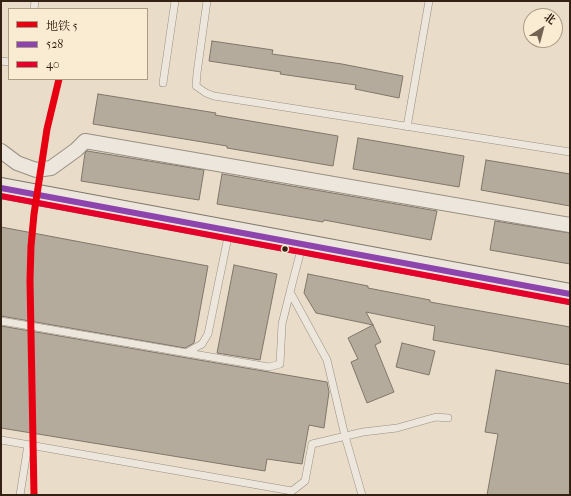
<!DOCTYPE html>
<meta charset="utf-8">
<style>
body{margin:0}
#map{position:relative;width:571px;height:496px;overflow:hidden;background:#e9dcc8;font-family:"IM FELL French Canon","Noto Serif SC",serif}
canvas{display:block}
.frame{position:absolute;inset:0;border:2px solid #332213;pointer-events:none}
.legend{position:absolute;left:8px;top:8px;width:140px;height:72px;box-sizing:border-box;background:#faebd3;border:1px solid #aa9b86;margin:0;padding:5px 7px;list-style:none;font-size:12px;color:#332213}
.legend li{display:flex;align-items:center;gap:8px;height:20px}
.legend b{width:20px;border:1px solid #aa9b86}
.north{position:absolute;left:523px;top:8px;width:40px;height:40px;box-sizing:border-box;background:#faebd3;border:1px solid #aa9b86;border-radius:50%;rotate:36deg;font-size:11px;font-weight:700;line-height:16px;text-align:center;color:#332213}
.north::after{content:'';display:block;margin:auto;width:14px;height:18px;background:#736352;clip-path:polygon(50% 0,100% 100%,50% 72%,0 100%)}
</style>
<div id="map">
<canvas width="571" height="496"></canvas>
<div class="frame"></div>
<ul class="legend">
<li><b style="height:5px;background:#e60012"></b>地铁 5</li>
<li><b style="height:5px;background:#8e44ad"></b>528</li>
<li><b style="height:5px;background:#e4002b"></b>40</li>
</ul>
<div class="north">北</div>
</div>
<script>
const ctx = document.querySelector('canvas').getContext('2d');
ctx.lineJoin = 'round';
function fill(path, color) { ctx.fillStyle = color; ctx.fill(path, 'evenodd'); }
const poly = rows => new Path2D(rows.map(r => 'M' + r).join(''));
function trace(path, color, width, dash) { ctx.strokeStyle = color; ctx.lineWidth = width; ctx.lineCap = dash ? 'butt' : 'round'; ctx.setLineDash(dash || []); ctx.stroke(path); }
const building = poly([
 [212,41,273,50,272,54,342,64,403,76,399,98,355,89,356,85,280,74,281,72,209,61,212,41],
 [98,94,216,113,215,115,338,136,333,166,227,148,227,146,93,124,98,94],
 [358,138,464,156,459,187,353,169,358,138],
 [87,151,204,170,199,200,81,181,85,153,87,151],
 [486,160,570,174,570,206,481,190,486,160],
 [222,174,437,211,431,240,324,220,323,222,217,204,222,174],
 [495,221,570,233,570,264,490,250,495,221],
 [1,227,208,266,194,343,185,348,1,316,1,227],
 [234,265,277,274,260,360,217,353,234,265],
 [308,274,368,286,368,288,430,300,430,302,570,327,570,365,433,340,435,326,366,312,373,325,316,313,304,293,308,274],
 [373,325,381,342,375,345,394,392,367,403,351,362,358,359,348,338,373,325],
 [1,326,327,382,329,392,324,428,309,425,302,464,267,459,265,471,1,428,1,326],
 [402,343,435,351,429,375,396,367,402,343],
 [496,370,570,384,570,495,487,495,498,434,485,432,496,370]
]);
fill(building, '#b5ab9d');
trace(building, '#7f766a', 1);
const lane = poly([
 [207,1,197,73,196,86,206,93,214,96,570,152],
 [34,9,35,1],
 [1,61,9,62],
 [163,83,175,1],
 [407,127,429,1],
 [302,246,290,292,327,360,345,436,362,495],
 [1,321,269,367,280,364,282,324,290,292],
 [186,353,202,344,208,334,229,232],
 [1,440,292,491,305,481,312,444,363,432,397,428,436,417,448,418],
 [20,495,28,445]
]);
const street = poly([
 [1,151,17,163,36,170,51,168,76,150,85,141,570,225]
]);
const secondary = poly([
 [1,188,570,294]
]);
trace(lane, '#999083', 8);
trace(street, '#999083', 16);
trace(secondary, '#7f766a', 22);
trace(lane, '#ece6dc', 7);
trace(street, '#ece6dc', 14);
trace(secondary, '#ece6dc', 20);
trace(poly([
 [1,188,570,294]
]), '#8e44ad', 6);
trace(poly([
 [1,196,569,302]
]), '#e4002b', 6);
trace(poly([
 [34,495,30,280,31,246,34,214,47,129,59,79]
]), '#e60012', 7);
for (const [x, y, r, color] of [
 [285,249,3.5,"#332213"]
]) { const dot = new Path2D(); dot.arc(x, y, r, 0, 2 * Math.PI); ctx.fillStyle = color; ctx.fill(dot); trace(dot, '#faebd3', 1.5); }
</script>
